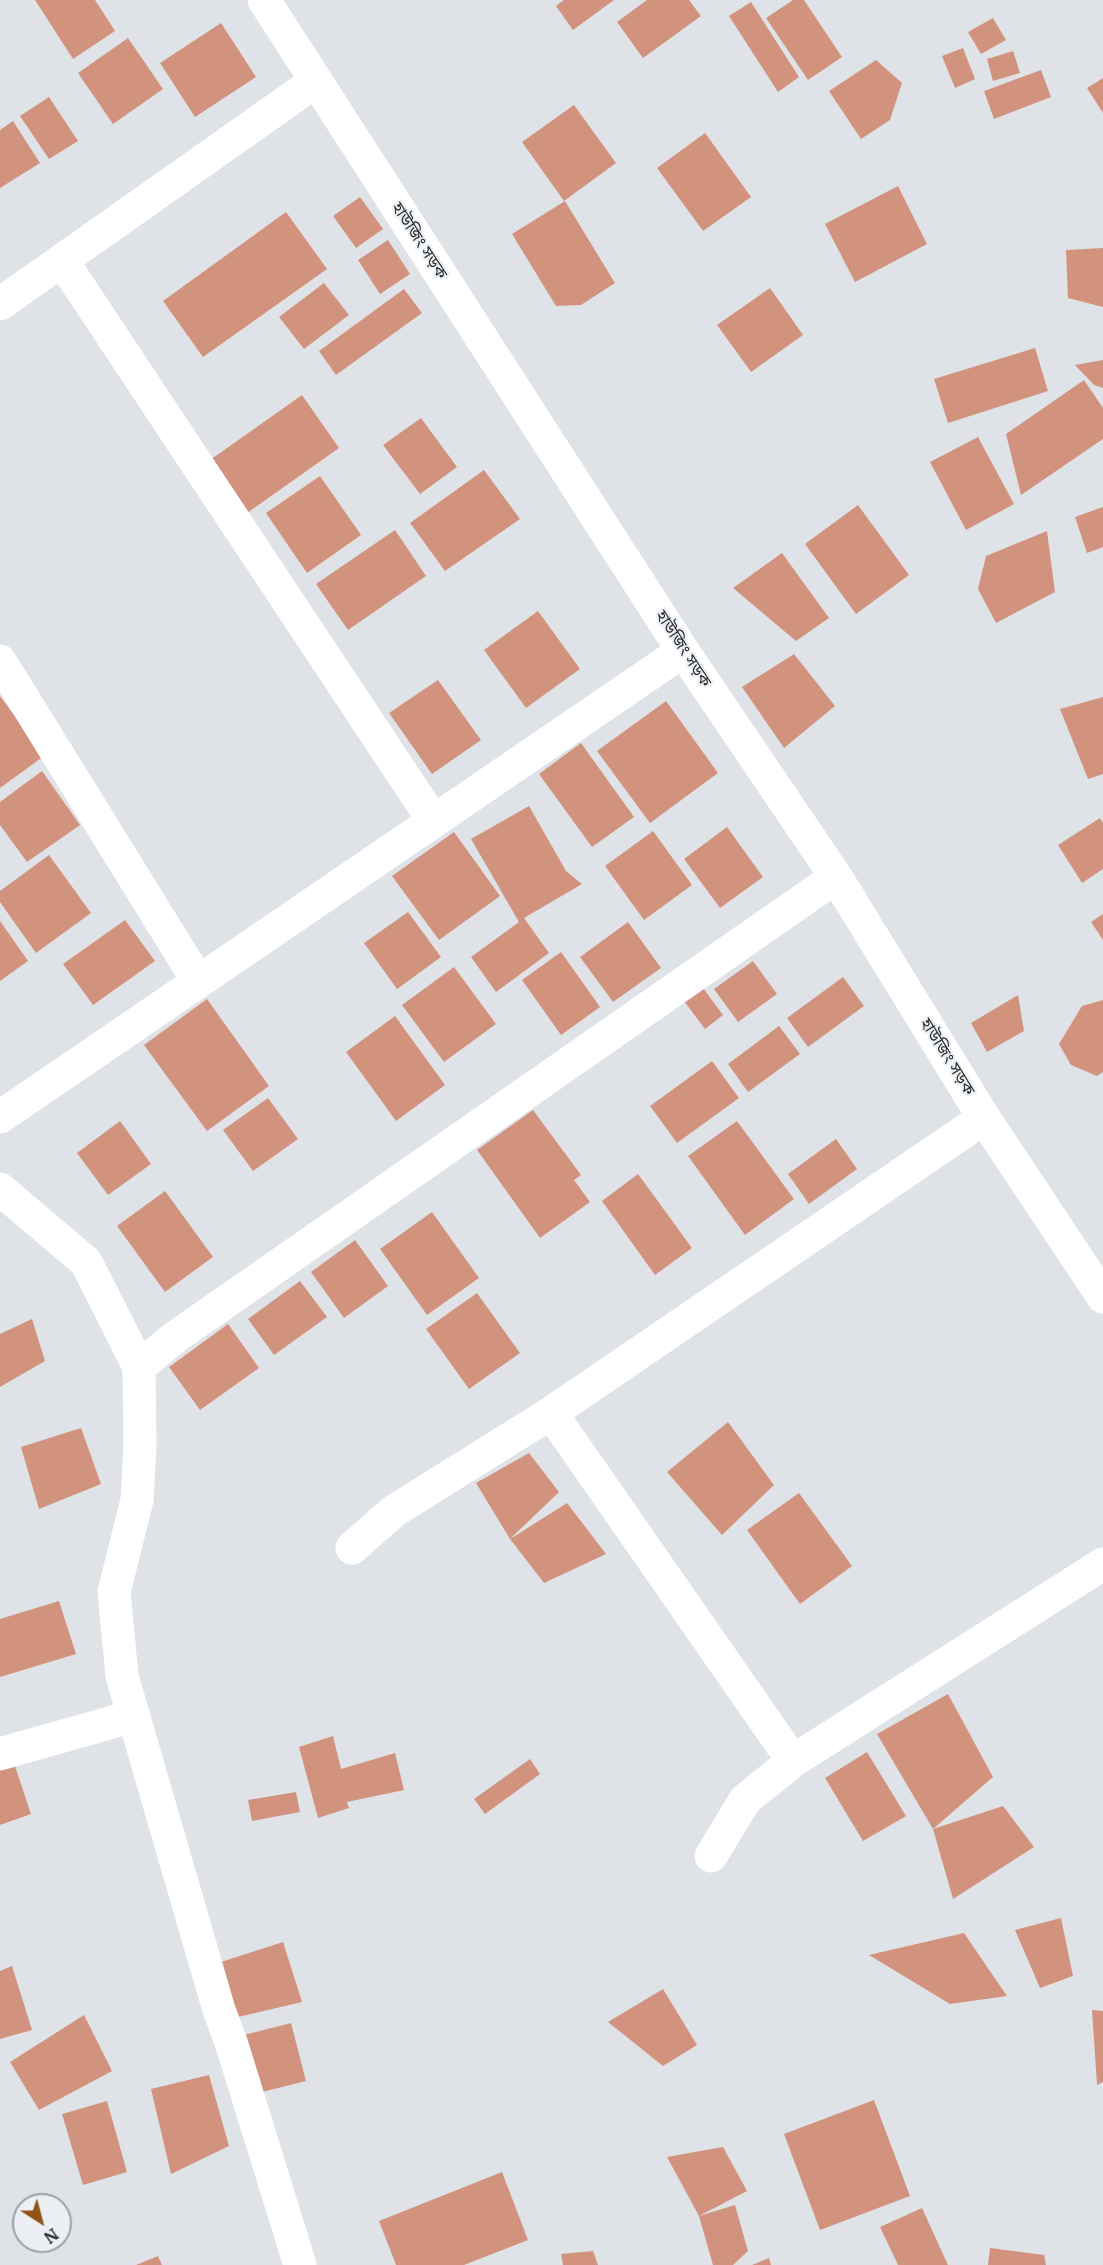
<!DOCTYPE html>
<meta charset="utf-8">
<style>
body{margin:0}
#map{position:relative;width:1103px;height:2265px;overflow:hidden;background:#dfe3e7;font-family:Merriweather,serif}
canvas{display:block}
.north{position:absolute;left:12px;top:2193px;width:60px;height:60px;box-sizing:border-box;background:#ecf0f4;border:2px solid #9ea1a4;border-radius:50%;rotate:144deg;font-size:16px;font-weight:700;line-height:24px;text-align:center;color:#282a2b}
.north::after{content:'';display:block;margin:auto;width:21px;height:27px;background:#905316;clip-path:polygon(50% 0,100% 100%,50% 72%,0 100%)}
</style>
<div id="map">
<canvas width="1103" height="2265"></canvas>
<div class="north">N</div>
</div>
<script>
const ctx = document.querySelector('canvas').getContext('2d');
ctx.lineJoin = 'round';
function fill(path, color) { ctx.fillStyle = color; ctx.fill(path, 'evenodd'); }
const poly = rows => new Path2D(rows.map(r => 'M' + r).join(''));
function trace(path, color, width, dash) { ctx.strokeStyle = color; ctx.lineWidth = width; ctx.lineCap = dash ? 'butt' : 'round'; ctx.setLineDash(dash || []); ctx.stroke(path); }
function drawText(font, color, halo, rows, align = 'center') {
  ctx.font = font + ' Merriweather,"Noto Sans Bengali",serif'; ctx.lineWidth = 4.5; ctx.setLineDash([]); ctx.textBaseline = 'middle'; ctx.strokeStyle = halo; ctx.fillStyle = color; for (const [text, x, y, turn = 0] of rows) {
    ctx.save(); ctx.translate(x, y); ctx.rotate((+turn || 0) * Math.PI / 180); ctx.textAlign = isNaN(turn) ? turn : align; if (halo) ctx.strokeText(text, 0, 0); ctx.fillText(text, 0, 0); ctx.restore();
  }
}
fill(poly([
 [35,0,95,0,115,31,73,59],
 [564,0,614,0,573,30,556,6],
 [647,0,689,0,701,16,643,58,617,22],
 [793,0,804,0,842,57,808,80,766,18],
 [751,2,799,77,778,92,729,16],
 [993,18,1006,40,981,54,968,32],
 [221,23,256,77,195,117,160,63],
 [128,38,163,89,113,124,78,73],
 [963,48,975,79,955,88,942,56],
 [1013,51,1020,73,993,81,987,59],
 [876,60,902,83,890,120,861,139,829,91],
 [1041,70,1051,97,994,119,984,91],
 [1103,78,1103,113,1087,88],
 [49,97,78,141,49,159,20,116],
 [574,105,616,163,564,201,522,142],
 [13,121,40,163,0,188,0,130],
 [705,133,751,197,703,231,657,168],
 [898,186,927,244,855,282,825,224],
 [360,197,383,229,356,248,333,216],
 [565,201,615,283,581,305,556,306,512,234],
 [286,212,327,269,203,357,163,301],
 [388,240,410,274,380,294,358,260],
 [1103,248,1103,307,1068,298,1066,250],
 [324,283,349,315,304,349,279,317],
 [770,288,803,335,751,372,717,325],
 [404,289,422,313,336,375,319,351],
 [1035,348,1048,391,948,423,934,379],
 [1103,360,1103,388,1094,385,1075,365],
 [1084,380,1103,408,1103,439,1021,495,1006,434],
 [302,395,339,448,240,518,203,465],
 [421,418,457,467,420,494,383,445],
 [978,437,1014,504,966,530,930,462],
 [484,470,520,519,445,571,410,523],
 [320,476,361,535,307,573,266,513],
 [858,505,909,575,856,614,805,544],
 [1103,507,1103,547,1087,553,1075,517],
 [395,530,426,576,348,630,316,584],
 [1047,531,1055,592,996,623,978,589,986,556],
 [782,553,829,618,796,641,733,588],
 [538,611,580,669,526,708,484,650],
 [794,654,835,706,784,748,742,687],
 [438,680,481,740,432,774,389,713],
 [0,696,44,756,0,788],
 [1103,697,1103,774,1088,779,1060,709],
 [666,701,718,773,650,823,597,751],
 [581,743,634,817,592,847,539,774],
 [42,771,80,825,27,862,0,825,0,802],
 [529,806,566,871,582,884,524,918,549,953,496,992,471,957,519,922,471,839],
 [1100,818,1103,823,1103,869,1082,883,1058,845],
 [727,827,763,877,720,908,684,859],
 [653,831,692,885,644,920,605,866],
 [454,832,500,896,439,940,392,876],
 [49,855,91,913,36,953,0,902,0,891],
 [408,912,441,957,397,989,364,943],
 [1103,914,1103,940,1091,922],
 [125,920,155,961,93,1005,63,964],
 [0,921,28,961,0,981],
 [628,922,661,968,613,1002,580,957],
 [561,952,600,1007,561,1035,522,980],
 [753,961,777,994,738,1022,714,989],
 [454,967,496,1024,444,1062,402,1005],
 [843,977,864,1006,808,1047,787,1018],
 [703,988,723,1015,705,1029,684,1001],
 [1018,995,1024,1031,987,1052,971,1023],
 [207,999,269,1086,207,1131,144,1045],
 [1103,1000,1103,1072,1097,1076,1071,1065,1059,1044,1082,1006],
 [395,1016,445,1085,396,1121,346,1052],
 [779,1026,800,1054,748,1092,728,1064],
 [712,1061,739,1098,677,1143,650,1106],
 [268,1098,298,1139,253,1171,223,1130],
 [533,1110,581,1175,574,1180,590,1202,540,1238,477,1150],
 [120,1121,151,1164,108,1195,77,1153],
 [737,1121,794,1199,745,1235,688,1156],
 [836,1139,857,1169,809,1204,788,1174],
 [638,1174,692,1248,655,1275,602,1201],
 [165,1191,213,1257,165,1292,117,1226],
 [432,1212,479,1278,427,1315,380,1249],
 [355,1240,388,1286,344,1318,311,1272],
 [300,1281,327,1317,274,1355,248,1319],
 [477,1293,520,1353,469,1389,426,1329],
 [32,1319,45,1361,0,1387,0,1334],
 [228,1324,259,1368,200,1410,169,1367],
 [728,1422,774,1485,722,1535,667,1472],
 [81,1428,101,1484,39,1509,21,1447],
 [529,1453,559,1492,510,1539,567,1503,606,1554,544,1583,510,1539,476,1483],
 [799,1493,852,1566,800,1604,747,1530],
 [59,1601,76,1654,0,1677,0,1619],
 [948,1694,993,1777,933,1829,1003,1806,1034,1847,953,1899,933,1829,877,1734],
 [333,1736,341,1769,395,1753,404,1790,347,1802,349,1808,318,1818,299,1747],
 [867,1752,906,1816,863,1841,825,1778],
 [530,1759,540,1774,485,1814,474,1799],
 [13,1760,31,1814,0,1825,0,1765],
 [296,1792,300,1812,252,1821,248,1800],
 [1061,1918,1073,1976,1040,1988,1015,1930],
 [964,1933,1007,1996,950,2004,869,1955],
 [283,1942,302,2002,234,2018,218,1963],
 [12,1966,32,2030,0,2039,0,1971],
 [663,1989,697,2045,663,2066,608,2022],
 [1092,2010,1103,2011,1103,2082,1097,2085],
 [84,2015,112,2071,39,2110,10,2062],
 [291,2023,306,2081,258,2093,244,2035],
 [209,2075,229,2146,171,2174,151,2089],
 [874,2100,910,2196,820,2230,784,2134],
 [107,2101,127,2172,83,2185,62,2114],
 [723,2147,747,2191,699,2216,735,2205,748,2251,733,2265,713,2265,699,2216,667,2157],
 [502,2172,528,2240,464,2265,396,2265,379,2221],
 [922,2208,948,2265,898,2265,880,2227],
 [990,2248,1044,2255,1046,2265,988,2265],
 [593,2251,598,2265,563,2265,561,2254],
 [158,2256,162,2265,136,2265],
 [769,2258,771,2265,752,2265]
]), '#d2937e');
trace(poly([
 [264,0,683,651,836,877,984,1118,1103,1297],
 [63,262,433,820],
 [0,304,316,81],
 [0,661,198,981],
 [0,1117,683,651],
 [0,1189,86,1262,139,1367,174,1338,836,877],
 [139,1367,140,1446,137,1500,114,1592,122,1676,219,2010,231,2042,300,2265],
 [551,1413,793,1761],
 [352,1548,394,1511,551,1413,984,1118],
 [0,1754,134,1716],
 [711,1856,745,1800,793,1761,1103,1564]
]), '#fff', 33);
drawText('16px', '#282a2b', '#ecf0f4', [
 ["হাউজিং সড়ক",419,241,57],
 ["হাউজিং সড়ক",683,649,57],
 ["হাউজিং সড়ক",947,1057,58]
]);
</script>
